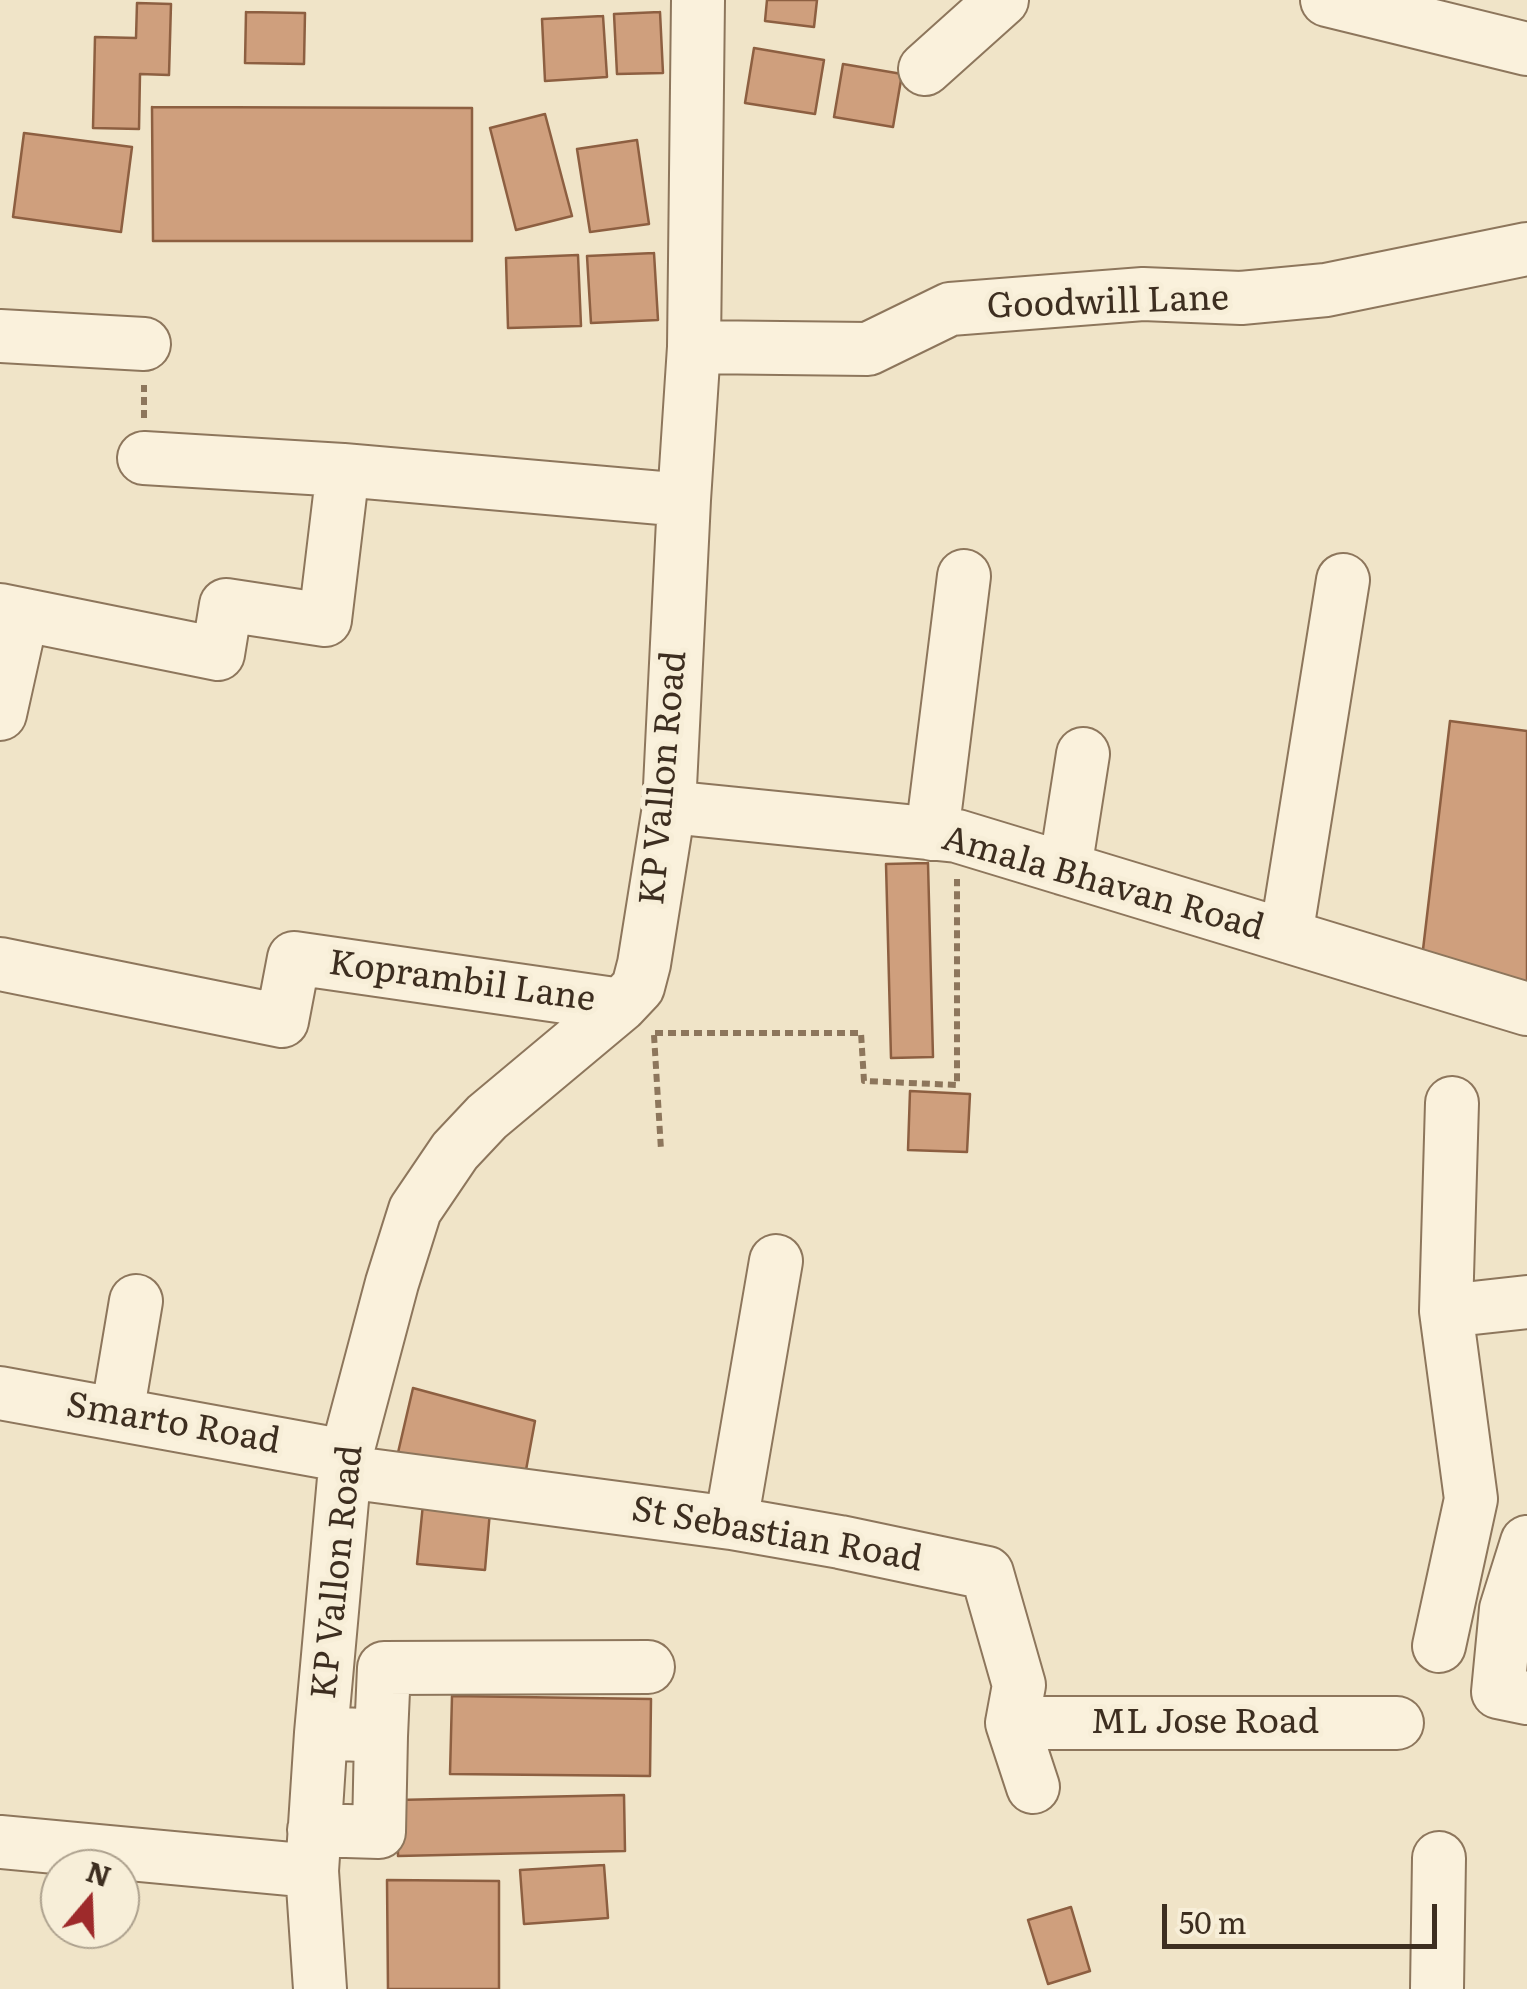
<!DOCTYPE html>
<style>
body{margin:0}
#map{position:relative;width:1527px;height:1989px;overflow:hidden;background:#f0e4c8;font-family:Literata,serif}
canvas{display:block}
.north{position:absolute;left:40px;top:1849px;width:100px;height:100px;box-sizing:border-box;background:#f7eed8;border:2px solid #ada18e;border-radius:50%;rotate:19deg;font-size:28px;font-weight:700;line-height:40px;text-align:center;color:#3d2e20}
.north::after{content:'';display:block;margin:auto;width:35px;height:45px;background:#9e2a2b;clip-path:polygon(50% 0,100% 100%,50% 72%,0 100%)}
.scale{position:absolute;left:1162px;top:1904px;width:275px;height:45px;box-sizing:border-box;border:5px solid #3d2e20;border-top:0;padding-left:12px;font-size:30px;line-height:35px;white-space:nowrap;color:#3d2e20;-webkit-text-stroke:8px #f7eed8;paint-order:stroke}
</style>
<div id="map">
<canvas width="1527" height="1989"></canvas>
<div class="north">N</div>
<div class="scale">50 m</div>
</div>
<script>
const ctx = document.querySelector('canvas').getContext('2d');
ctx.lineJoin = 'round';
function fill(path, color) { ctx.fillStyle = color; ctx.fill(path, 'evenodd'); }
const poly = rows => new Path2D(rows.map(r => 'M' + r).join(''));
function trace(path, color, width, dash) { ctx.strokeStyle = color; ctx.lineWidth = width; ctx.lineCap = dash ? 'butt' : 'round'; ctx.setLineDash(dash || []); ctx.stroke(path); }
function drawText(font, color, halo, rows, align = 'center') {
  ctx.font = font + ' Literata,serif'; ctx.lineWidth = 10; ctx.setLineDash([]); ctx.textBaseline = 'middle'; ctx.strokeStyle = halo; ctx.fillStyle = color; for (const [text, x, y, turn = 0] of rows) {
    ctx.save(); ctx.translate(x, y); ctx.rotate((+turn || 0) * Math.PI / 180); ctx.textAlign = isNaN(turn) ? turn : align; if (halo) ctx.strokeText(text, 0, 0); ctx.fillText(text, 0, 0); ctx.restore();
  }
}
const building = poly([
 [767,0,817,0,814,27,765,21,767,0],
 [137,3,171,4,169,75,140,74,139,129,93,128,95,37,136,38,137,3],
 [246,12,305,13,304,64,245,63,246,12],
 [660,12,663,73,617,74,614,14,660,12],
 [603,16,607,77,545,81,542,19,603,16],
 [754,48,824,60,815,114,745,103,754,48],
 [843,64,902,74,893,127,834,117,843,64],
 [152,107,472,108,472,241,153,241,152,107],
 [545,114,572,216,516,230,490,128,545,114],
 [24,133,132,147,121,232,13,217,24,133],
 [637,140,649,224,590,232,577,149,637,140],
 [654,253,658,320,591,323,587,256,654,253],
 [578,255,581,326,508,328,506,258,578,255],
 [1450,721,1527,731,1527,999,1422,958,1450,721],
 [928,863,933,1057,891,1058,886,864,928,863],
 [910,1091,970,1094,967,1152,908,1150,910,1091],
 [413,1388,535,1421,526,1470,397,1457,413,1388],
 [423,1504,490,1511,485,1570,417,1564,423,1504],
 [452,1696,651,1699,650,1776,450,1774,452,1696],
 [624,1795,625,1851,398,1856,397,1800,624,1795],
 [604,1865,608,1918,524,1924,520,1870,604,1865],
 [387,1880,499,1881,499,1989,388,1989,387,1880],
 [1071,1907,1090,1971,1048,1984,1028,1920,1071,1907]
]);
fill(building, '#cf9f7d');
trace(building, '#8d5f41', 2.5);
const minor = poly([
 [1327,0,1527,49],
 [925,69,1002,0],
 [0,336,144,344],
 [694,347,868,349,950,309,1143,294,1241,298,1326,290,1527,249],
 [144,458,343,470],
 [0,610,218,654,226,605,325,620,343,470,684,500],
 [0,714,22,615],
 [669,807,957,836,1527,1009],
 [932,834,964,576],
 [1065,869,1083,754],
 [1286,936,1343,580],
 [0,964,282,1021,294,958,621,1005],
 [1446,1311,1452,1103],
 [0,1393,346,1456],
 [117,1414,136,1301],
 [346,1472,731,1523,840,1542,987,1573,1019,1685,1012,1723,1033,1787],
 [731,1523,776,1261],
 [1527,1542,1506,1609,1498,1692,1527,1698],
 [1439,1646,1471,1499,1446,1311,1527,1302],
 [1012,1723,1397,1723],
 [321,1733,381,1736,384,1668,648,1667],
 [314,1830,379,1832,381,1736],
 [0,1842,312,1871],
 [320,1989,312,1871,321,1733,346,1456,392,1283,415,1210,455,1151,487,1117,621,1005,638,987,644,964,669,807,684,500,694,347,698,0],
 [1437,1989,1439,1858]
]);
trace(minor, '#8d765c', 56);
trace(poly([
 [144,418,144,385],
 [655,1033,861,1033,864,1081,957,1085,957,879],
 [654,1035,661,1150]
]), '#8d765c', 6, [8, 5]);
trace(minor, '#faf1dc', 52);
drawText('35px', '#3d2e20', '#f7eed8', [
 ["Goodwill Lane",1108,303,-2],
 ["KP Vallon Road",664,778,-85],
 ["Amala Bhavan Road",1103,884,16],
 ["Koprambil Lane",462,982,8],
 ["Smarto Road",173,1424,10],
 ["St Sebastian Road",777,1535,10],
 ["KP Vallon Road",338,1572,-84],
 ["ML Jose Road",1205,1723]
]);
</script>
